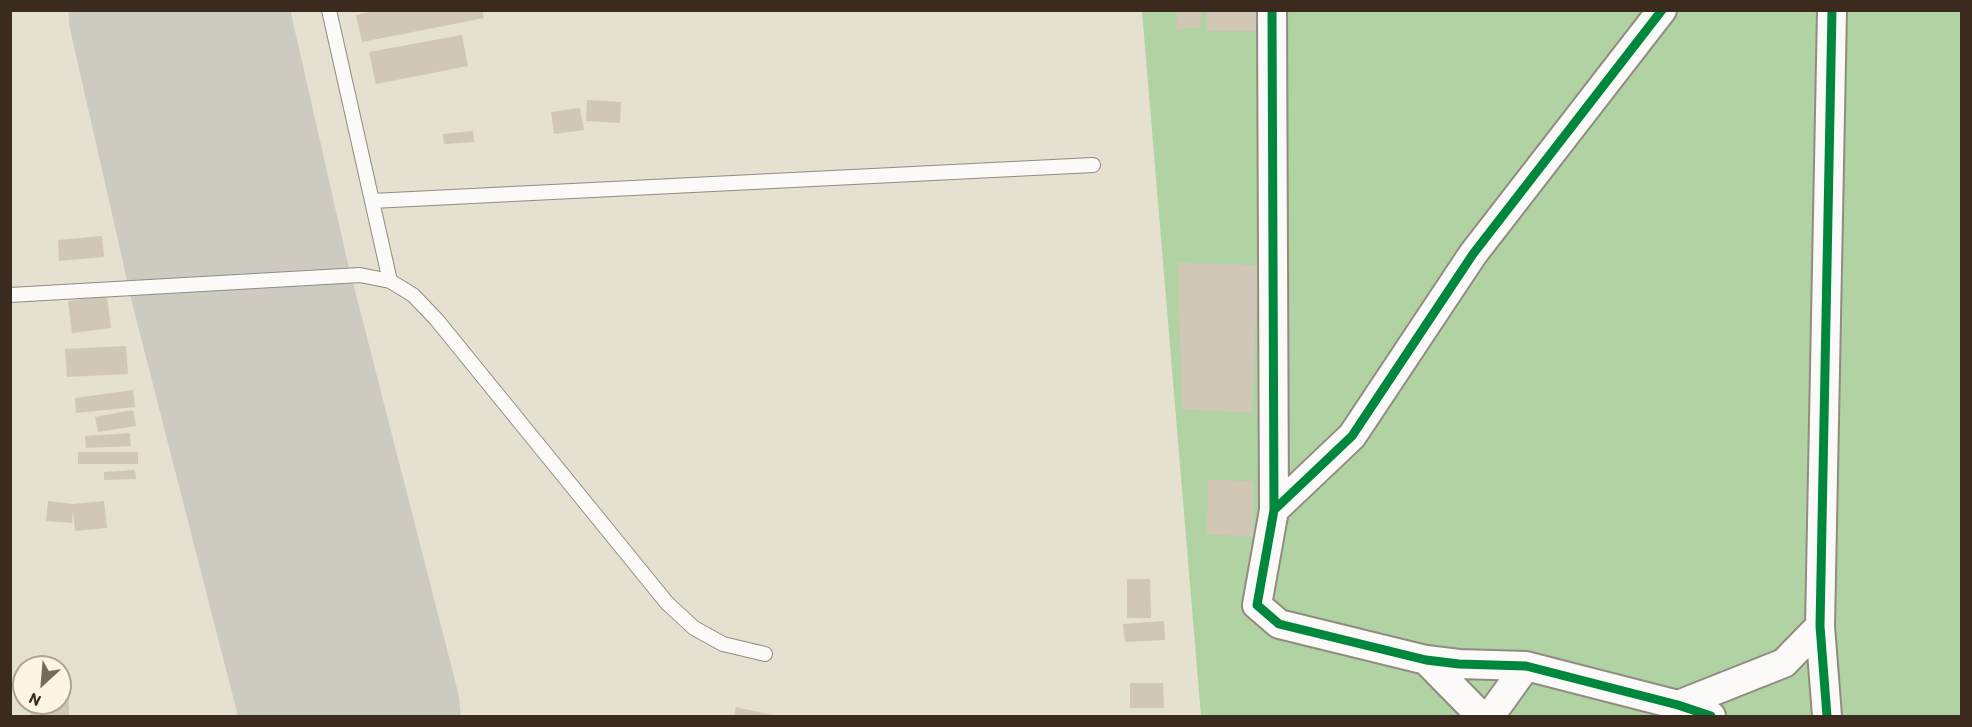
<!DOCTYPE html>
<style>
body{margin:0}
#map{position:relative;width:1972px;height:727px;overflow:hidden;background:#e5e0cf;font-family:Itim,sans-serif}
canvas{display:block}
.frame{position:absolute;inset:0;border:12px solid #3b2a1e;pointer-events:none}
.north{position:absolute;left:12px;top:655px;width:60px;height:60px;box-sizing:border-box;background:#fcf5e5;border:2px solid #afa495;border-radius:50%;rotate:206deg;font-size:16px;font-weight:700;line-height:24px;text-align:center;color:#3b2a1e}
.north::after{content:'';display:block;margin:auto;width:21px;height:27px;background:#766a5c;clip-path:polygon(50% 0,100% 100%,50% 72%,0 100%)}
</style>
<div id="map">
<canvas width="1972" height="727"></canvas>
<div class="frame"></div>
<div class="north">N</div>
</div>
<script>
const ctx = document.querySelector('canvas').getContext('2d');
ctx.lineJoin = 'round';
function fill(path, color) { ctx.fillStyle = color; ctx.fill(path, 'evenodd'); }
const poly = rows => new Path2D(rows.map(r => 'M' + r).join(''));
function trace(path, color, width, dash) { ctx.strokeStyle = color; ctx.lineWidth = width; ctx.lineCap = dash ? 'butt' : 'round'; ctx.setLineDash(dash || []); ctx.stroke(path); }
fill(poly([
 [1142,11,1961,11,1961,716,1201,716]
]), '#b1d2a2');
trace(poly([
 [178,10,240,283,351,716]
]), '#cdcabf', 219);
fill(poly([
 [378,10,482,10,484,18,362,42,356,15],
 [1177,10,1201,10,1200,28,1176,29],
 [1207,10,1257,10,1256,31,1207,31],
 [462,35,468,66,376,84,369,52],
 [587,100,621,102,620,123,586,121],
 [580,108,584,130,554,134,551,112],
 [473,131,474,142,444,144,443,134],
 [102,236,104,257,59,261,58,240],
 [1178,263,1258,265,1252,413,1182,409],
 [107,296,111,328,72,333,68,301],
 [126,346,128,374,67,377,65,349],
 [133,390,135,407,76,413,75,398],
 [133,410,136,426,98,432,95,417],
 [130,433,131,446,86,448,85,436],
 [78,452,138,452,138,464,78,464],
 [135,470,136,479,104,480,104,472],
 [1208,480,1253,481,1253,537,1207,534],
 [48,501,73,504,104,501,107,528,75,531,73,510,72,523,46,521],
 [1127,579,1150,579,1151,618,1127,618],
 [1164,621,1165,640,1125,642,1123,624],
 [60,683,69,683,69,716,31,716,31,703,60,703],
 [1130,683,1163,683,1164,708,1130,708],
 [736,707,777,716,734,716]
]), '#d1c7b6');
const service = poly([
 [329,10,390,281],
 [372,201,1093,165],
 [10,295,360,275,390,281,413,295,436,319,667,603,694,628,723,644,765,654]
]);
const minor = poly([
 [1272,10,1274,510,1257,605,1279,624,1426,660,1459,664,1526,666,1678,705,1711,716],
 [1274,510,1352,436,1473,254,1662,10],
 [1426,660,1481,716],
 [1678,705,1784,663,1820,626],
 [1490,716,1526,666],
 [1827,716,1820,626,1832,10]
]);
trace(service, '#918b81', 16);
trace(minor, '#918b81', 32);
trace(service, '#fbfaf8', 14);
trace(minor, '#fbfaf8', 28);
trace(poly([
 [1272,10,1274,510,1257,605,1279,624,1426,660,1459,664,1526,666,1678,705,1711,716],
 [1274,510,1352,436,1473,254,1662,10],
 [1827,716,1820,626,1832,10]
]), '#00873e', 9);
</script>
